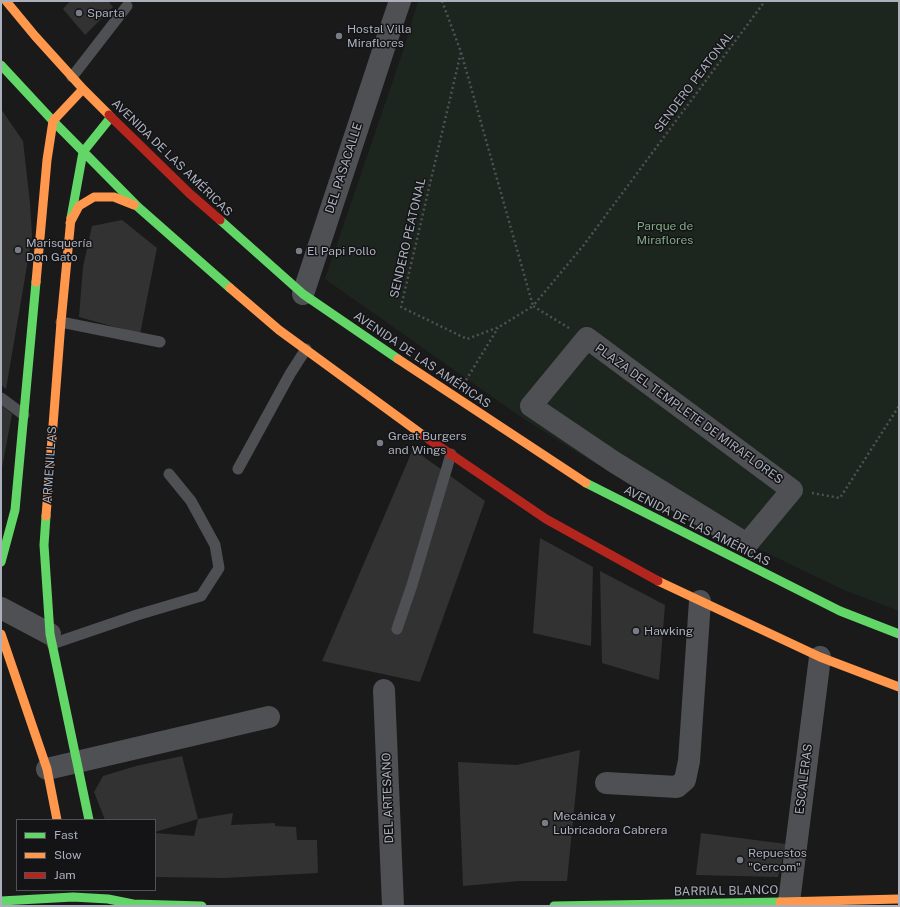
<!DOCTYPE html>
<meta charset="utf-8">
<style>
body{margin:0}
#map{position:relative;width:900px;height:907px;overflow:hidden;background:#1a1a1b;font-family:"Public Sans",sans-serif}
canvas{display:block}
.frame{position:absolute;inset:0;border:2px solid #abb0bc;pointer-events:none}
.legend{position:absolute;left:16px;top:819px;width:140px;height:72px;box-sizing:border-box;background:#141417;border:1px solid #505259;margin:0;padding:5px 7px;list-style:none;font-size:12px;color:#abb0bc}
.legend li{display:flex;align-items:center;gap:8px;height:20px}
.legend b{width:20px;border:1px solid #505259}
</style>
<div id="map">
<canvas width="900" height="907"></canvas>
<div class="frame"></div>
<ul class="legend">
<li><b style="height:5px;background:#63d668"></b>Fast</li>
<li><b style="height:5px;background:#ff974d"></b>Slow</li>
<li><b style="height:5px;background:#b3261e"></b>Jam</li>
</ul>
</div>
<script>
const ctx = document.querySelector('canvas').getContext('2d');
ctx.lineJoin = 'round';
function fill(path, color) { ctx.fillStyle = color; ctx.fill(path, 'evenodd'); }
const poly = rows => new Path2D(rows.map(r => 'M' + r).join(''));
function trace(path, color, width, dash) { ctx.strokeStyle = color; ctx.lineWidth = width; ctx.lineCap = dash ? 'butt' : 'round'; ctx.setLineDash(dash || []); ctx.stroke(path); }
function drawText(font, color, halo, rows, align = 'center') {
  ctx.font = font + ' "Public Sans",sans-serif'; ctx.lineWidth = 3; ctx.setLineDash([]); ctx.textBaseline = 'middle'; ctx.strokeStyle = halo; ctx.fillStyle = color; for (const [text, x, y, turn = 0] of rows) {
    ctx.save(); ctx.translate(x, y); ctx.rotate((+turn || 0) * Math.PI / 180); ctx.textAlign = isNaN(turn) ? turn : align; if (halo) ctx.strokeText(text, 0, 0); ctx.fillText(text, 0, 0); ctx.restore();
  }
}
fill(poly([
 [418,1,899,1,899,611,846,591,748,544,589,460,518,415,325,279,403,51]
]), '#1d251f');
fill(poly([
 [70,1,108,1,113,7,85,35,63,9],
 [1,109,23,141,30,203,32,236,6,389,1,385],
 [122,220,157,248,140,334,79,317,83,267,92,226],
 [1,405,12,414,2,468,1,468],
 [413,449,485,501,420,682,322,661],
 [540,538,593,567,591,646,533,633],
 [600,571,665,605,659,680,602,663],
 [580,750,567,881,519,881,463,886,458,762,517,765],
 [182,756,198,819,155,832,155,820,105,820,94,792,103,776,136,766],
 [233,813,231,825,275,823,275,826,296,827,297,840,317,840,318,873,225,878,155,877,155,833,194,836,198,819],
 [701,833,786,844,778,877,696,875]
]), '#323233');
trace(poly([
 [442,1,461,52,533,306,499,327,467,339,401,307,461,52],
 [569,328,533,306,583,246,765,1],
 [466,380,498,328],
 [812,493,840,498,899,406]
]), '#505155', 2.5, [2, 3]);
trace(poly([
 [72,77,127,6],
 [61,322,160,342],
 [1,398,24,415],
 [238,469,290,374,306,349],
 [397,629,412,585,451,454],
 [52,644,137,615,201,596,219,568,215,545,191,501,169,474]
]), '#4e5054', 11);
trace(poly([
 [303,294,386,42,400,1],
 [587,338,792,490,747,544,614,462,531,406,587,338],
 [1,608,50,634],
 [384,690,393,906],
 [47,769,269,717],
 [606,783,677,787,685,780,689,761,700,601],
 [789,902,820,657]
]), '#4e5054', 22);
trace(poly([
 [1,65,53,121,138,207,230,288],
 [71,218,83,152,111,117],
 [220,220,303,294,398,359],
 [586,483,840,611,899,634],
 [46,516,44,545,50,634,89,820],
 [1,562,15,510,36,282],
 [1,901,73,897,108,899,133,904,202,906],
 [554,906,780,902]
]), '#63d668', 9);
trace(poly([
 [6,1,35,36,83,89,109,115],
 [70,223,79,206,94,197,114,197,134,205],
 [36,282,47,160,53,121,83,89],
 [230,288,279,330,424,436],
 [398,359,586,483],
 [46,516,61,322,71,218],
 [658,581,820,657,899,687],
 [1,634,47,769,57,820],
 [780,902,899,899]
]), '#ff974d', 9);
trace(poly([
 [109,115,189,193,220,220],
 [424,436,546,519,658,581]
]), '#b3261e', 9);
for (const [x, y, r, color] of [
 [79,13,4,"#787c84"],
 [339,36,4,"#787c84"],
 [18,250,4,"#787c84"],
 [299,251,4,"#787c84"],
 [380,443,4,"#787c84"],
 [636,631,4,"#787c84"],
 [545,823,4,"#787c84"],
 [740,860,4,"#787c84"]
]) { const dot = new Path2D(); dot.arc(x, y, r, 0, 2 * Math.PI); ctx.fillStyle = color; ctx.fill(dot); trace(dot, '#141417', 1.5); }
drawText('12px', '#abb0bc', '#141417', [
 ["Sparta",87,13],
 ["Hostal Villa",347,29],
 ["Miraflores",347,43],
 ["Marisquería",26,243],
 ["Don Gato",26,257],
 ["El Papi Pollo",307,251],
 ["Great Burgers",388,436],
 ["and Wings",388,450],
 ["Hawking",644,631],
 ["Mecánica y",553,816],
 ["Lubricadora Cabrera",553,830],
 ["Repuestos",748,853],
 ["\"Cercom\"",748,867]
], 'left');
drawText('12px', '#abb0bc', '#141417', [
 ["SENDERO PEATONAL",694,82,-53],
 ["AVENIDA DE LAS AMÉRICAS",172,158,44],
 ["DEL PASACALLE",344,168,-72],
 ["SENDERO PEATONAL",408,238,-77],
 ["AVENIDA DE LAS AMÉRICAS",422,360,34],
 ["PLAZA DEL TEMPLETE DE MIRAFLORES",689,414,36],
 ["ARMENILLAS",50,465,-86],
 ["AVENIDA DE LAS AMÉRICAS",697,526,27],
 ["ESCALERAS",804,779,-83],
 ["DEL ARTESANO",388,798,-92],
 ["BARRIAL BLANCO",726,891,-1]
]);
drawText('12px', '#81a884', '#141417', [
 ["Parque de",665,226],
 ["Miraflores",665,240]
]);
</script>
